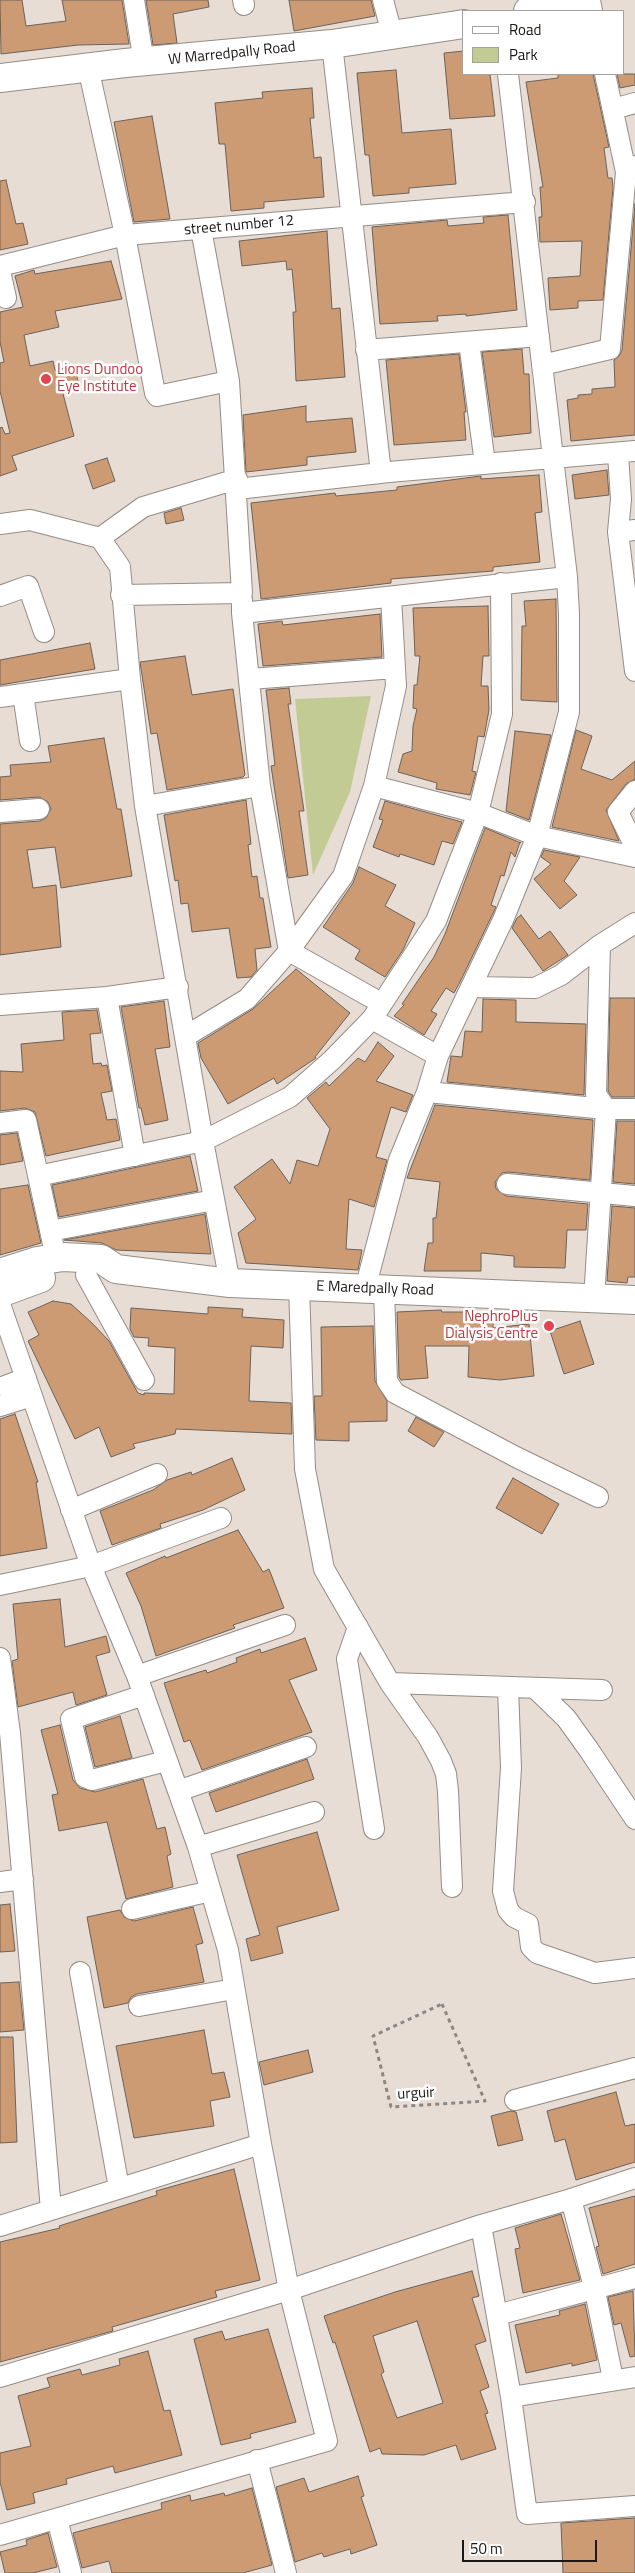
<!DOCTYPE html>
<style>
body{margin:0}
#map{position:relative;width:635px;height:2573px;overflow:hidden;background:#e7ddd5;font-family:"Titillium Web",sans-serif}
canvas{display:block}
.legend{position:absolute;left:462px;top:10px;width:162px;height:65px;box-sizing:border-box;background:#fff;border:1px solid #a4a2a1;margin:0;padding:6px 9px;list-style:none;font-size:15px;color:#1b1715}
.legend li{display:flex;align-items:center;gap:10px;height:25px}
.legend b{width:25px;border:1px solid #a4a2a1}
.scale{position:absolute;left:462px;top:2540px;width:135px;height:22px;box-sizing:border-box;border:2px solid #1b1715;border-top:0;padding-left:6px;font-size:15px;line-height:18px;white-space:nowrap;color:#1b1715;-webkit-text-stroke:4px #fff;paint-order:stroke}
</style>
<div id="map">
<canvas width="635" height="2573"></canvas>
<ul class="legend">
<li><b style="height:6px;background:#fff"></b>Road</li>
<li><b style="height:14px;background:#c3cb94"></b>Park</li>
</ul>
<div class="scale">50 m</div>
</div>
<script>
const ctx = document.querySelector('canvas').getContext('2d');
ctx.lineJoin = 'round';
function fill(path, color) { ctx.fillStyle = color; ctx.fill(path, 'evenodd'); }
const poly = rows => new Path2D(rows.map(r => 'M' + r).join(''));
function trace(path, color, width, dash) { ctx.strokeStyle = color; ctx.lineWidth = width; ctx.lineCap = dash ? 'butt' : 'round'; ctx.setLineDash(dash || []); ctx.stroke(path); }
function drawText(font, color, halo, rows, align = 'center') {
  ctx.font = font + ' "Titillium Web",sans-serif'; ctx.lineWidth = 5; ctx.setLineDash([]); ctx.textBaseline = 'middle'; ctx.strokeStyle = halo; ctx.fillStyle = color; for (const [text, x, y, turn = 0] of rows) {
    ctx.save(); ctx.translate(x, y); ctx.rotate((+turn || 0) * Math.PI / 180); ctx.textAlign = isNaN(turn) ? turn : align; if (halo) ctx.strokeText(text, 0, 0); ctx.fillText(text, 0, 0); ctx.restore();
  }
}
fill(poly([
 [371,696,350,792,313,875,295,699]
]), '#c3cb94');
const building = poly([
 [0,0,22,0,26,26,66,21,62,0,122,0,129,44,78,45,1,54,0,0],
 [146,0,208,0,209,7,173,14,177,43,153,45,146,0],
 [289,0,371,0,375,16,294,31,289,0],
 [464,51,464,74,490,74,495,116,450,119,444,53,464,51],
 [396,70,402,133,451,129,456,184,409,188,409,193,373,196,369,155,365,155,357,73,396,70],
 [558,74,593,74,609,147,604,148,608,178,612,178,613,188,603,300,578,301,578,308,550,310,548,278,580,276,582,241,540,242,539,217,542,217,540,187,543,187,526,82,558,78,558,74],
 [617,74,635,74,635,85,620,88,617,74],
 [312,88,314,118,310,118,314,158,321,157,324,197,264,202,264,208,231,211,225,144,219,144,215,103,263,98,262,92,312,88],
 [152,116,170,219,134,222,114,122,152,116],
 [6,180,16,224,23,223,28,244,0,250,0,181,6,180],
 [635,204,635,435,571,441,567,400,578,398,578,395,592,394,592,389,615,387,614,360,619,356,622,350,635,204],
 [508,215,517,310,466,316,466,314,437,316,438,321,380,324,372,227,447,220,448,226,484,223,483,217,508,215],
 [327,231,332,309,340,308,345,377,296,381,293,312,296,312,292,269,287,270,286,261,242,266,239,241,327,231],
 [111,261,122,299,55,311,59,327,24,335,30,366,53,361,55,370,75,366,78,382,61,386,74,436,12,456,17,470,0,476,0,428,2,427,5,434,10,433,0,391,0,363,4,362,0,342,0,312,23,307,15,276,34,270,35,274,111,261],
 [522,349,524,374,529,374,531,433,494,437,482,352,522,349],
 [459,354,466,412,464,412,466,440,394,445,386,360,459,354],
 [306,406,306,422,352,418,356,452,307,457,307,465,246,472,243,415,306,406],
 [107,458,115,481,93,489,85,465,107,458],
 [607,470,609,495,575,499,572,475,607,470],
 [539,475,542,512,535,513,540,562,493,567,493,571,391,579,391,583,261,599,251,503,335,493,336,496,397,490,397,487,481,476,481,479,539,475],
 [181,508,184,520,166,524,164,513,181,508],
 [556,599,557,702,521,700,522,626,526,626,524,601,556,599],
 [488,606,489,656,483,656,481,686,488,686,489,710,484,737,478,736,472,771,476,772,470,795,436,789,437,783,398,772,403,754,412,751,413,726,417,709,413,708,414,685,417,685,420,656,415,656,413,608,488,606],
 [380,614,382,657,263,666,258,624,282,621,283,625,380,614],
 [90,643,95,669,0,685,0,660,90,643],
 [185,656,192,695,233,689,245,775,243,777,167,790,157,733,151,734,140,662,185,656],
 [289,688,291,704,288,704,304,811,299,811,308,875,288,878,271,766,275,765,266,690,289,688],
 [576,730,592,736,581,769,612,780,635,761,635,779,626,784,606,810,619,841,552,827,576,730],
 [515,731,551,735,529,820,506,811,515,731],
 [104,738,117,809,121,809,132,876,61,888,55,847,27,850,33,888,56,885,61,947,0,955,0,824,40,821,46,818,51,809,48,802,39,797,0,800,0,777,11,776,10,765,51,762,48,746,104,738],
 [246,800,251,844,248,845,252,877,257,876,260,898,263,898,271,947,255,949,257,970,251,977,237,978,229,928,192,932,188,903,181,904,178,880,175,881,164,815,246,800],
 [385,801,462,822,453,844,442,841,434,865,400,854,399,857,373,847,383,820,379,819,385,801],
 [485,828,521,843,520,842,515,857,511,852,504,876,501,875,491,905,496,907,460,982,454,993,446,988,431,1011,437,1014,424,1035,394,1016,404,1005,402,1004,434,957,445,934,485,828],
 [544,850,580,857,564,881,577,895,560,909,534,879,551,864,541,857,544,850],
 [359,867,396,885,385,906,415,923,403,950,385,977,355,959,360,950,323,927,353,883,359,867],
 [521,915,539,939,550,931,568,955,543,971,512,928,517,918,521,915],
 [296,969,350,1013,315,1057,316,1058,277,1084,274,1078,228,1104,201,1058,198,1043,253,1009,296,969],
 [610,998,635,998,635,1097,612,1097,608,1091,610,998],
 [483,999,516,1000,516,1022,586,1024,584,1095,447,1082,451,1056,462,1057,465,1031,482,1032,483,999],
 [164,1001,170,1047,155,1049,168,1120,145,1125,141,1108,139,1108,121,1007,164,1001],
 [97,1010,101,1033,90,1034,93,1064,101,1063,102,1066,107,1065,112,1091,101,1093,107,1120,116,1119,120,1140,46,1156,35,1112,25,1108,0,1111,0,1071,23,1072,21,1044,64,1040,62,1012,97,1010],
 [378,1042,394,1056,376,1081,413,1095,406,1112,391,1107,376,1157,387,1160,374,1207,349,1199,346,1249,362,1250,358,1270,246,1263,238,1233,256,1219,234,1187,272,1159,290,1184,297,1160,318,1166,330,1129,307,1098,326,1082,329,1086,358,1058,365,1062,378,1042],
 [435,1105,593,1120,590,1180,508,1172,502,1173,495,1182,496,1189,506,1196,588,1204,586,1230,567,1230,565,1268,514,1267,514,1256,481,1253,481,1271,424,1271,428,1243,433,1243,433,1218,436,1218,440,1182,407,1178,435,1105],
 [617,1121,635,1121,635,1184,613,1182,617,1121],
 [17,1133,23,1161,0,1165,0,1135,17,1133],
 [190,1156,198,1191,59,1217,52,1185,190,1156],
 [28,1185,41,1243,0,1255,0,1189,28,1185],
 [612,1206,635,1208,635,1277,628,1277,627,1283,607,1281,612,1206],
 [205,1214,211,1254,116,1250,102,1243,64,1240,205,1214],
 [53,1301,71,1304,92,1323,109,1341,134,1386,138,1393,144,1395,144,1393,174,1394,175,1348,148,1346,149,1338,134,1337,130,1329,131,1308,208,1314,208,1307,243,1309,242,1317,284,1320,283,1348,251,1346,249,1401,291,1403,292,1434,176,1429,175,1434,133,1444,135,1448,111,1457,99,1427,75,1439,28,1341,39,1335,28,1312,53,1301],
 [441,1310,442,1312,464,1312,464,1315,493,1315,493,1328,529,1324,534,1376,500,1380,468,1377,469,1346,425,1346,428,1378,401,1380,399,1377,397,1312,441,1310],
 [580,1321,594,1364,564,1374,550,1331,580,1321],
 [373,1326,375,1381,387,1401,387,1421,349,1422,349,1441,316,1440,314,1396,322,1396,321,1327,373,1326],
 [15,1414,38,1482,36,1482,47,1548,0,1556,0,1419,15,1414],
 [416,1417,444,1432,434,1447,408,1431,416,1417],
 [232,1458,245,1490,203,1510,160,1524,161,1528,112,1545,100,1511,153,1490,167,1480,191,1472,192,1475,232,1458],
 [513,1478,559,1504,542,1534,496,1508,513,1478],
 [238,1530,263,1572,269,1569,284,1608,233,1625,235,1628,156,1656,141,1606,126,1573,165,1556,166,1558,238,1530],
 [60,1599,65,1647,106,1636,110,1652,96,1656,107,1695,76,1705,73,1692,18,1707,12,1661,18,1659,13,1604,60,1599],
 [305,1638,317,1670,289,1680,312,1732,202,1770,190,1740,184,1742,164,1683,206,1670,207,1673,237,1662,236,1658,260,1649,261,1653,305,1638],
 [120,1716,132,1758,95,1767,85,1727,120,1716],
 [60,1725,73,1780,80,1788,95,1792,143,1779,157,1829,165,1827,171,1854,167,1856,173,1887,126,1899,107,1822,59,1831,52,1795,58,1794,41,1730,60,1725],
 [307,1759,314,1779,216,1812,209,1793,307,1759],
 [317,1832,339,1910,277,1927,283,1953,251,1961,246,1939,260,1935,237,1855,317,1832],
 [10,1904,15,1951,0,1952,0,1905,10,1904],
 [193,1907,203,1943,196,1945,204,1982,137,1994,131,1997,128,2003,104,2008,87,1917,120,1910,124,1917,134,1921,193,1907],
 [19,1982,24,2030,0,2032,0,1983,19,1982],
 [204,2030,212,2074,224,2072,230,2097,210,2101,214,2126,134,2138,116,2046,204,2030],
 [0,2037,13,2037,17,2142,0,2143,0,2037],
 [308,2050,313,2072,264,2085,259,2062,308,2050],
 [616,2092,625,2126,635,2124,635,2162,576,2180,565,2139,555,2142,547,2111,616,2092],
 [511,2111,516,2112,523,2140,498,2146,491,2116,511,2111],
 [234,2169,260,2280,215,2291,217,2297,112,2327,113,2331,0,2362,0,2242,60,2228,59,2226,157,2195,156,2191,234,2169],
 [635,2196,635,2264,603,2274,596,2247,599,2246,589,2208,635,2196],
 [561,2214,580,2280,523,2293,515,2249,520,2248,515,2228,561,2214],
 [472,2271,479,2296,472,2298,486,2341,475,2345,489,2387,480,2391,488,2413,485,2414,496,2449,461,2460,456,2445,424,2455,382,2454,380,2448,370,2452,335,2342,333,2343,324,2316,395,2292,472,2271],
 [417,2321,443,2403,397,2418,381,2374,384,2372,373,2336,417,2321],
 [633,2291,635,2356,630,2357,621,2323,614,2325,608,2297,633,2291],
 [585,2304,597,2360,572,2366,572,2363,526,2373,515,2325,560,2315,559,2311,585,2304],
 [268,2329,296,2422,250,2434,251,2438,221,2445,194,2339,222,2331,225,2340,268,2329],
 [148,2351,164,2411,170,2410,182,2455,115,2473,113,2466,66,2479,67,2484,33,2493,35,2503,7,2510,0,2482,0,2453,31,2446,18,2396,50,2387,47,2378,80,2369,82,2375,120,2365,119,2359,148,2351],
 [358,2476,364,2496,361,2497,377,2545,351,2554,350,2549,324,2557,322,2553,295,2562,276,2487,304,2478,309,2492,358,2476],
 [252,2488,272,2565,243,2573,112,2573,109,2561,82,2568,73,2533,162,2509,161,2503,190,2495,191,2501,224,2493,225,2496,252,2488],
 [635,2518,635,2573,563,2573,561,2523,635,2518],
 [48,2533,57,2567,33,2573,5,2573,0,2552,27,2545,26,2540,48,2533]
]);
fill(building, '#cc9b74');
trace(building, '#6a625b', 1);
const minor = poly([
 [134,0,144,63],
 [243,0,244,5],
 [383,0,392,34],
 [590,0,592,11],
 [332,44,381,473],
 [88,67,125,235,525,202],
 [605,74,626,172],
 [613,109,635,103],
 [0,266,125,235,155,393,157,396,229,381],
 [0,271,6,298],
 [469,342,485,464],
 [366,350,539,336],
 [542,365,610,349,626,172,635,166],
 [618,454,621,499,618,532,635,671],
 [237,489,389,472,635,451],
 [0,524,30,520,100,538,120,567,130,679,145,806,203,1141,230,1283],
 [618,532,635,530],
 [100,538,143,507,237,479],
 [121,595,242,593,229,381,201,229],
 [0,596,28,586,44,632],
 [242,599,242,613,567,577],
 [242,613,260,786,289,951,381,1003],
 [250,679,395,668],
 [23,694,30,741],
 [0,697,130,679],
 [374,786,478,813,537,836,635,857],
 [635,791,618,812,635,847],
 [145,806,260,786],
 [0,812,39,809],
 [600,945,635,923],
 [107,997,135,1156],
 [0,1005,107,997,178,987],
 [372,1019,436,921,478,813,502,714,501,583],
 [186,1036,247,999,289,951,343,876,374,786,396,686,391,597],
 [438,1056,503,920,537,836,569,712,569,614,567,577,508,74],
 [427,1092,606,1109,596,1094,600,945,561,975,535,988,471,987],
 [0,1123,26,1120,53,1244],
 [38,1176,203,1141,290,1097,332,1060,372,1019,438,1056,427,1092,399,1160,365,1289],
 [507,1184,635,1196],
 [50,1231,214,1200],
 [86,1275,144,1380],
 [299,1286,305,1469,324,1569,390,1683,428,1737,441,1761,446,1774,448,1791,452,1887],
 [384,1289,387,1381,395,1393,516,1457,598,1497],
 [594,1299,606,1109,635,1109],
 [0,1304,91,1566,137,1676,198,1847,228,1950,261,2144],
 [5,1386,26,1378],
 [0,1406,32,1396],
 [71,1510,157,1474],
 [0,1585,91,1566,221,1518],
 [358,1627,347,1659,374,1829],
 [0,1658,10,1733,51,2210],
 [137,1676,285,1625],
 [390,1683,602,1690],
 [508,1688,511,1768,503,1891,508,1910,514,1917,528,1924,531,1947,537,1953,595,1973,635,1968],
 [536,1689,566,1718,589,1750,635,1819],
 [144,1695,71,1719,85,1777,92,1780,166,1761],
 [178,1791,306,1747],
 [198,1847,314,1812],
 [0,1882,23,1879],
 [132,1909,211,1891],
 [80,1972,119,2188],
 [139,2006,234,1989],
 [515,2100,635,2068],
 [481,2225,511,2397,527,2514,635,2506],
 [0,2226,261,2144,289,2290,327,2441,0,2535],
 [497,2315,635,2278],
 [0,2377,289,2290,481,2225,571,2199],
 [613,2379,595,2291,571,2199,635,2178],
 [511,2397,635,2377],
 [257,2460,286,2573],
 [57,2519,71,2573]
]);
const secondary = poly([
 [528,11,573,0],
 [0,78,125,63,332,44,464,24],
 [0,1273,37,1261,63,1257,101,1259,116,1269,230,1283,635,1300],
 [0,1293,41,1278]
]);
trace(minor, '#958c85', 22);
trace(secondary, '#958c85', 30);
trace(poly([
 [442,2004,485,2101,391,2107,373,2036,442,2004]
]), '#8e8781', 3, [4, 4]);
trace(minor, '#fff', 20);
trace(secondary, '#fff', 28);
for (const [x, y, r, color] of [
 [46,379,6,"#e0444e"],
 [549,1326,6,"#e0444e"]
]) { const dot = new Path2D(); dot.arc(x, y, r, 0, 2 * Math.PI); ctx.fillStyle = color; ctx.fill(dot); trace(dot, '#fff', 2); }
drawText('15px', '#1b1715', '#fff', [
 ["W Marredpally Road",232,54,-6],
 ["street number 12",239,226,-5],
 ["E Maredpally Road",375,1289,2],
 ["urguir",416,2094,-3]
]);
drawText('15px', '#be3a42', '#fff', [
 ["Lions Dundoo",57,370],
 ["Eye Institute",57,387],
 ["NephroPlus",538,1317,"right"],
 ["Dialysis Centre",538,1334,"right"]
], 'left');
</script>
